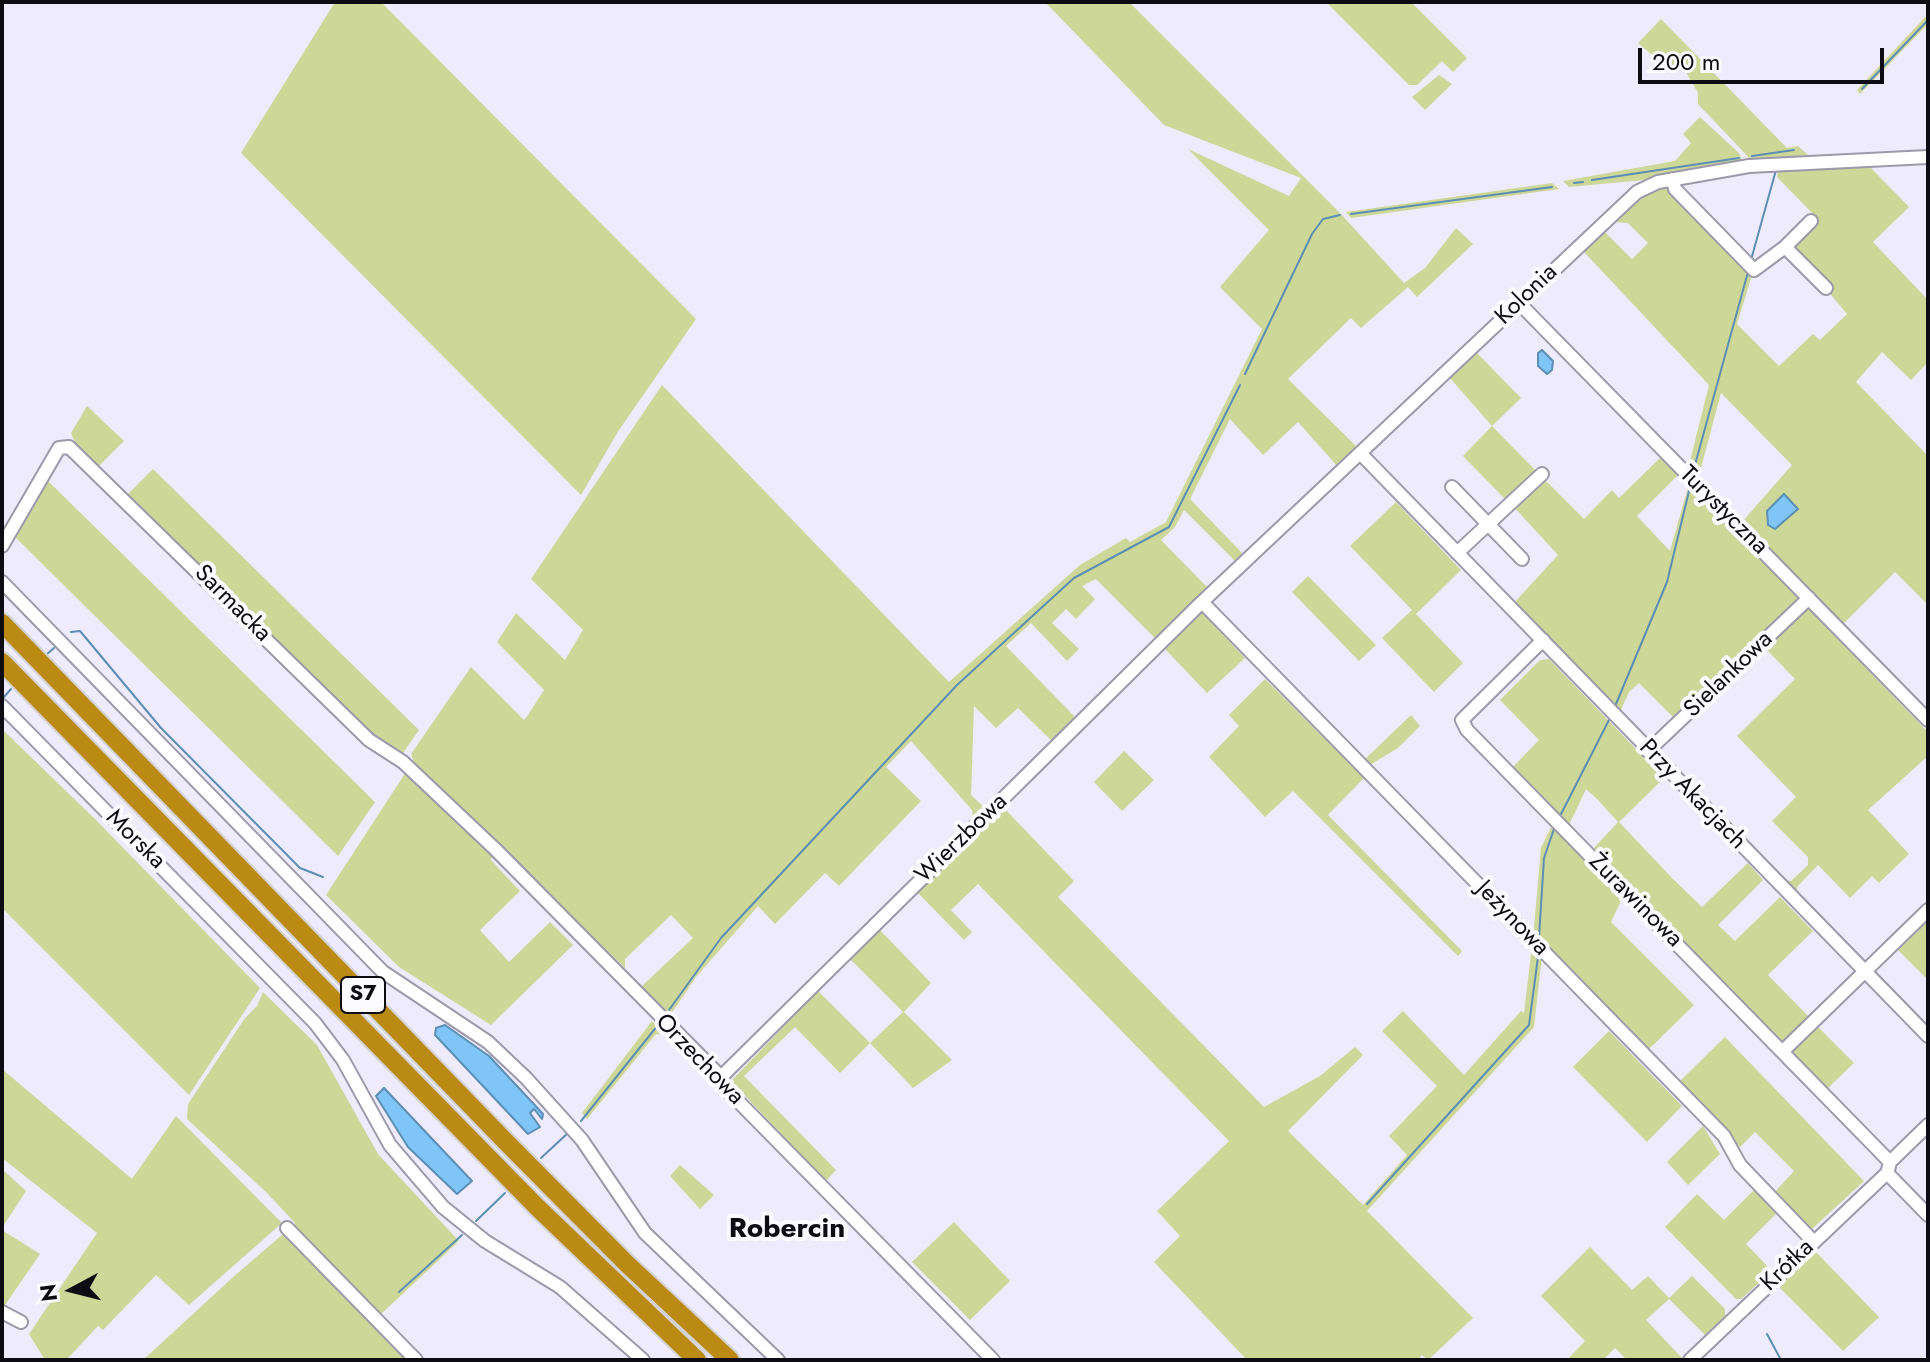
<!DOCTYPE html>
<meta charset="utf-8">
<style>
body{margin:0}
#map{position:relative;width:1930px;height:1362px;overflow:hidden;background:#eeebfd;font-family:Jost,sans-serif}
canvas{display:block}
.frame{position:absolute;inset:0;border:4px solid #0d0c12;pointer-events:none}
.north{position:absolute;left:32px;top:1250px;width:80px;height:80px;-webkit-text-stroke:6px #fbfafe;paint-order:stroke;rotate:263deg;font-size:22px;font-weight:700;line-height:32px;text-align:center;color:#0d0c12}
.north::after{content:'';display:block;margin:auto;width:28px;height:36px;background:#0d0c12;clip-path:polygon(50% 0,100% 100%,50% 72%,0 100%)}
.scale{position:absolute;left:1638px;top:48px;width:246px;height:36px;box-sizing:border-box;border:4px solid #0d0c12;border-top:0;padding-left:10px;font-size:24px;line-height:28px;white-space:nowrap;color:#0d0c12;-webkit-text-stroke:6px #fbfafe;paint-order:stroke}
</style>
<div id="map">
<canvas width="1930" height="1362"></canvas>
<div class="frame"></div>
<div class="north">N</div>
<div class="scale">200 m</div>
</div>
<script>
const ctx = document.querySelector('canvas').getContext('2d');
ctx.lineJoin = 'round';
function fill(path, color) { ctx.fillStyle = color; ctx.fill(path, 'evenodd'); }
const poly = rows => new Path2D(rows.map(r => 'M' + r).join(''));
function trace(path, color, width, dash) { ctx.strokeStyle = color; ctx.lineWidth = width; ctx.lineCap = dash ? 'butt' : 'round'; ctx.setLineDash(dash || []); ctx.stroke(path); }
function drawText(font, color, halo, rows, align = 'center') {
  ctx.font = font + ' Jost,sans-serif'; ctx.lineWidth = 8; ctx.setLineDash([]); ctx.textBaseline = 'middle'; ctx.strokeStyle = halo; ctx.fillStyle = color; for (const [text, x, y, turn = 0] of rows) {
    ctx.save(); ctx.translate(x, y); ctx.rotate((+turn || 0) * Math.PI / 180); ctx.textAlign = isNaN(turn) ? turn : align; if (halo) ctx.strokeText(text, 0, 0); ctx.fillText(text, 0, 0); ctx.restore();
  }
}
fill(poly([
 [335,2,381,2,696,319,619,430,581,495,241,153],
 [1045,2,1129,2,1340,213,1404,283,1425,268,1456,228,1473,244,1417,297,1408,287,1361,328,1351,318,1288,379,1358,448,1338,467,1298,422,1263,455,1230,419,1190,499,1243,554,1235,561,1184,510,1175,527,1161,540,1210,590,1158,641,1096,579,1082,586,1095,599,1076,619,1066,609,1052,623,1079,649,1067,661,1031,623,1006,646,1076,718,1053,742,1018,708,996,728,974,706,971,795,985,808,973,820,972,810,911,741,886,767,921,801,839,886,825,873,775,924,758,906,696,977,669,1017,642,986,693,938,671,915,625,959,625,968,414,762,411,754,471,667,524,720,528,715,544,690,497,642,516,613,565,660,583,630,531,579,662,385,949,682,1080,565,1126,538,1130,542,1166,522,1262,329,1220,287,1269,230,1188,149,1289,196,1301,178,1164,125],
 [1326,2,1411,2,1467,58,1453,72,1442,61,1417,85,1409,85],
 [1928,14,1928,24,1860,94,1857,90],
 [1661,19,1787,148,1798,146,1808,155,1753,162,1698,104,1698,93,1686,72,1679,69,1672,72,1638,43],
 [1439,75,1452,84,1425,110,1412,97],
 [1700,117,1739,153,1744,163,1644,180,1569,187,1563,181,1675,161,1691,143,1683,134],
 [1870,167,1909,207,1873,242,1928,300,1928,362,1911,380,1882,352,1856,382,1928,456,1928,605,1895,572,1843,624,1742,522,1792,465,1721,393,1698,479,1688,469,1709,385,1584,252,1604,231,1632,259,1648,243,1628,223,1613,222,1649,193,1658,188,1667,189,1753,272,1737,324,1779,366,1813,334,1820,340,1847,314,1791,247,1817,218,1777,177,1779,168],
 [1552,183,1559,189,1351,218,1346,212],
 [1476,352,1521,398,1492,426,1536,471,1505,499,1463,456,1492,426,1450,378],
 [87,406,124,441,98,467,77,447,71,433],
 [1660,458,1678,475,1637,516,1670,551,1689,484,1799,598,1673,717,1639,683,1629,692,1620,712,1513,604,1558,555,1513,506,1528,491,1552,472,1545,480,1584,519,1612,490,1619,498],
 [153,469,419,730,403,753,383,747,127,495],
 [45,478,375,802,338,856,14,536],
 [1396,502,1461,570,1416,614,1463,663,1434,692,1382,638,1412,610,1350,546],
 [1308,576,1376,645,1359,661,1292,592],
 [1806,606,1928,732,1928,756,1868,810,1909,854,1879,883,1872,876,1850,898,1818,865,1797,887,1798,894,1784,880,1791,881,1808,865,1808,857,1772,821,1796,797,1737,736,1795,679,1765,648],
 [1202,613,1245,658,1207,693,1165,649],
 [1549,659,1664,778,1619,822,1673,879,1702,907,1748,863,1763,880,1718,925,1735,941,1780,897,1813,931,1768,975,1809,1017,1784,1042,1779,1042,1592,850,1618,822,1598,800,1586,789,1569,825,1511,769,1539,740,1500,700,1540,660],
 [1265,679,1364,778,1328,815,1462,951,1458,956,1293,791,1265,817,1209,757,1239,726,1229,715],
 [1411,715,1420,726,1398,748,1368,766,1363,761],
 [2,729,95,819,260,988,189,1095,2,908],
 [1124,751,1154,780,1122,811,1094,782],
 [406,772,494,858,490,859,520,891,480,930,509,962,550,922,573,945,491,1025,399,967,326,895],
 [1002,806,1074,881,1058,897,1264,1107,1320,1076,1355,1047,1363,1055,1288,1131,1363,1205,1407,1155,1389,1136,1437,1086,1382,1031,1403,1011,1464,1075,1521,1011,1524,1013,1532,946,1542,956,1534,1027,1367,1211,1473,1318,1428,1360,1422,1355,1417,1360,1247,1360,1154,1262,1180,1236,1157,1211,1229,1141,978,884,951,910,972,932,964,940,918,893],
 [1552,825,1622,899,1611,922,1694,1005,1646,1052,1533,938,1541,848],
 [1928,921,1928,980,1898,950],
 [880,930,931,983,904,1012,952,1060,913,1088,870,1043,840,1073,795,1027,744,1076,836,1170,826,1181,731,1081,818,991,870,1043,903,1012,850,959],
 [263,992,317,1045,378,1154,459,1241,379,1316,292,1227,295,1223,267,1193,187,1119,188,1104,245,1018,257,1006],
 [652,1021,665,1035,656,1034,587,1119,582,1113],
 [1818,1027,1854,1063,1826,1090,1794,1057,1794,1049],
 [1609,1031,1682,1106,1647,1142,1573,1067],
 [1725,1037,1864,1181,1812,1229,1773,1194,1794,1171,1755,1132,1740,1147,1677,1084],
 [2,1069,132,1179,176,1116,282,1223,189,1305,156,1275,103,1330,98,1326,66,1360,45,1360,29,1334,97,1233,2,1158],
 [1703,1126,1720,1154,1688,1185,1667,1162],
 [680,1165,714,1195,700,1209,670,1176],
 [2,1169,26,1191,2,1228],
 [1755,1189,1779,1211,1746,1244,1772,1271,1741,1299,1736,1299,1665,1227,1697,1194,1724,1220],
 [954,1222,1010,1281,970,1320,912,1262],
 [2,1230,40,1254,3,1308,2,1308],
 [289,1233,409,1360,143,1360,232,1278,283,1234],
 [1590,1247,1632,1290,1648,1276,1669,1298,1692,1276,1725,1309,1725,1316,1705,1335,1669,1299,1646,1320,1682,1358,1680,1360,1627,1360,1615,1348,1603,1360,1567,1360,1585,1341,1541,1296],
 [1814,1250,1879,1317,1843,1351,1775,1283]
]), '#cdd797');
const water = poly([
 [1542,350,1553,361,1552,370,1547,374,1538,366,1538,353,1542,350],
 [1784,494,1798,509,1775,529,1768,525,1767,511,1784,494],
 [445,1025,489,1056,543,1114,542,1119,534,1109,530,1113,540,1127,528,1134,435,1035,436,1028,445,1025],
 [384,1088,472,1181,457,1194,408,1147,376,1096,384,1088]
]);
fill(water, '#7fc5f8');
trace(water, '#5d8eb3', 2);
trace(poly([
 [1862,89,1928,20],
 [1752,156,1794,150],
 [1592,180,1739,158],
 [1574,183,1583,182],
 [1351,214,1552,187],
 [1751,260,1776,170],
 [1245,374,1312,234,1323,219,1340,215],
 [1693,472,1748,272],
 [71,632,80,631,161,728,300,868,323,877],
 [46,655,54,648],
 [4,697,11,689],
 [1616,704,1667,582,1690,487],
 [1559,818,1609,720],
 [1539,938,1544,858,1554,829],
 [669,1010,721,938,957,685,1074,578,1169,527,1240,385],
 [581,1121,658,1025],
 [541,1158,568,1133],
 [1367,1204,1529,1025,1538,957],
 [476,1221,505,1193],
 [399,1292,462,1235],
 [1767,1334,1781,1360]
]), '#5d8eb3', 2);
const minor = poly([
 [1673,179,1675,189,1754,270,1785,247,1811,221],
 [1785,247,1826,288],
 [1519,303,1928,720],
 [1361,454,1928,1036],
 [1452,487,1522,559],
 [2,546,59,448,69,447,369,740,403,762,495,849,721,1077,727,1090,993,1360],
 [1457,553,1542,474],
 [2,582,383,972,488,1042,526,1078,582,1140,645,1233,778,1360],
 [1202,602,1724,1136,1740,1165,1813,1241],
 [1543,640,1462,720,1467,730,1890,1162],
 [2,706,315,1023,343,1060,390,1145,443,1207,485,1241,560,1287,643,1360],
 [1648,751,1809,598],
 [1783,1051,1928,910],
 [721,1077,1202,602,1637,192,1658,182,1749,166,1928,157],
 [1888,1170,1890,1162,1928,1125],
 [1887,1173,1928,1215],
 [287,1228,416,1360],
 [2,1312,21,1322],
 [1690,1360,1887,1173]
]);
const highway = poly([
 [2,623,508,1144,627,1264,730,1360],
 [2,662,538,1208,697,1360]
]);
trace(minor, '#9c99aa', 16);
trace(highway, '#d3d3d4', 22);
trace(minor, '#fff', 12);
trace(highway, '#ba8a12', 18);
for (const [x, y, w] of [
 [363,995,44]
]) { const box = new Path2D(); box.roundRect(x - w / 2, y - 18, w, 36, 6); ctx.fillStyle = '#fbfafe'; ctx.fill(box); trace(box, '#0d0c12', 2); }
drawText('bold 22px', '#0d0c12', null, [
 ["S7",363,995]
]);
drawText('24px', '#0d0c12', '#fbfafe', [
 ["Kolonia",1527,295,-44],
 ["Turystyczna",1723,511,45],
 ["Sarmacka",232,604,45],
 ["Sielankowa",1729,675,-44],
 ["Przy Akacjach",1692,795,46],
 ["Wierzbowa",962,839,-44],
 ["Morska",135,840,45],
 ["Żurawinowa",1635,901,45],
 ["Jeżynowa",1512,919,46],
 ["Orzechowa",699,1060,46],
 ["Krótka",1788,1266,-44]
]);
drawText('bold 28px', '#0d0c12', '#fbfafe', [
 ["Robercin",787,1230]
]);
</script>
